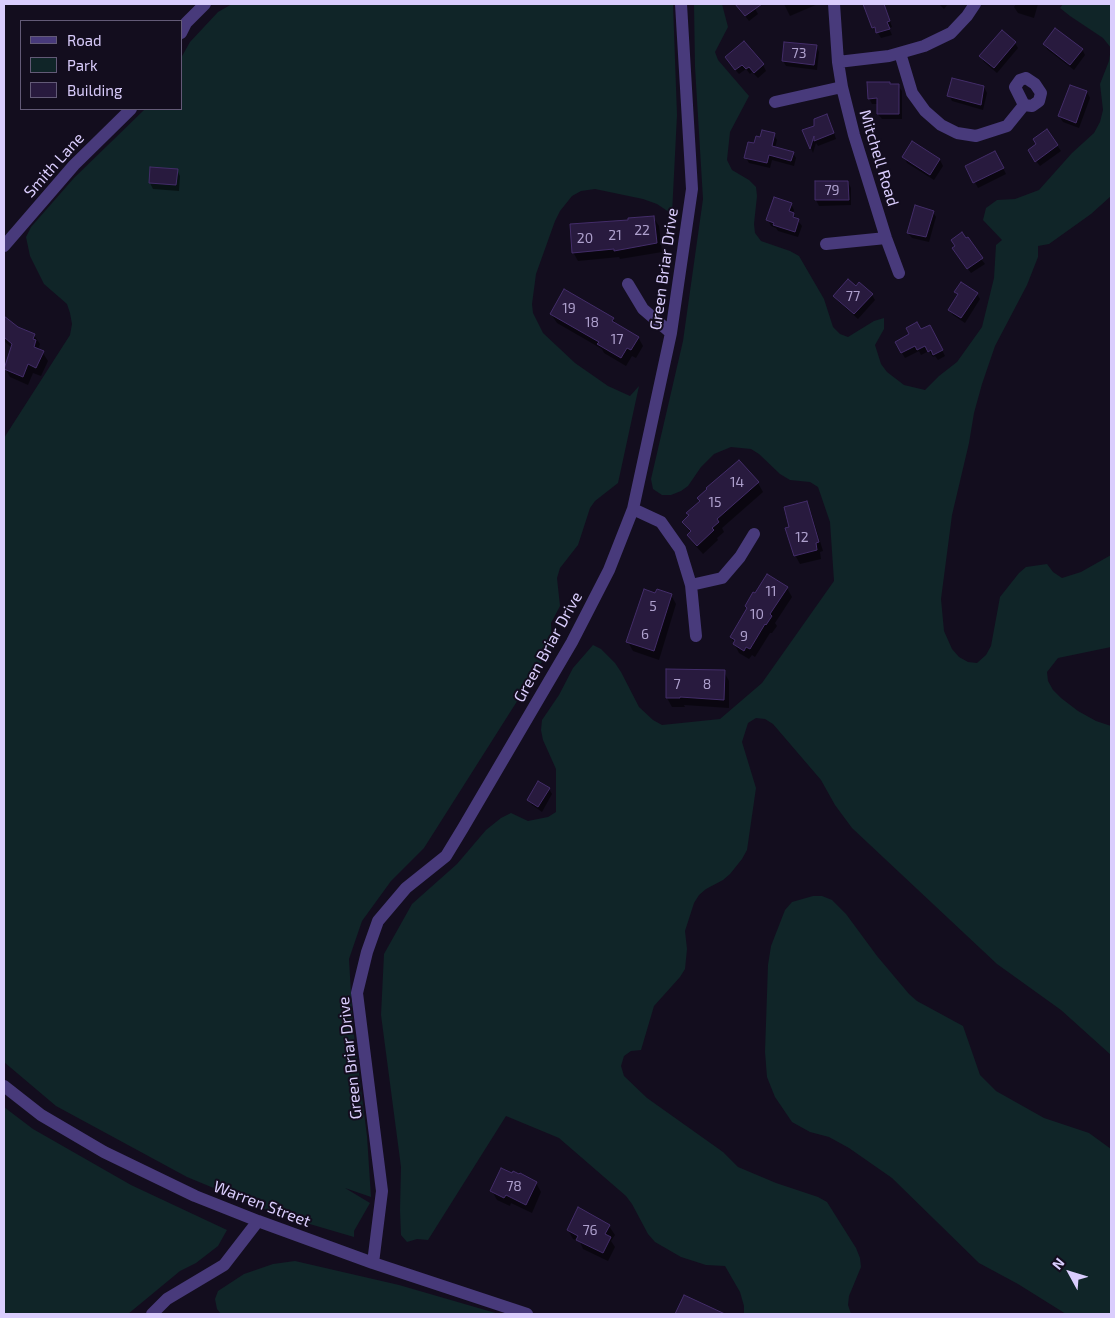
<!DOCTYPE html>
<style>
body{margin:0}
#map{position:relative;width:1115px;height:1318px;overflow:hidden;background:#130d1e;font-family:"Exo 2",sans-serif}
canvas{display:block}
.frame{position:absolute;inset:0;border:5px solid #dacdfd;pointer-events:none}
.legend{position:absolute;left:20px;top:20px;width:162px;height:90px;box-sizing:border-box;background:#130d1e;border:1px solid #635a77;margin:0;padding:6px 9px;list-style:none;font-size:15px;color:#dacdfd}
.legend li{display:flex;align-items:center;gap:10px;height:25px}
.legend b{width:25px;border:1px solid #635a77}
.north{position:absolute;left:1045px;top:1248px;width:50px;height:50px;-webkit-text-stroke:4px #130d1e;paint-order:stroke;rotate:309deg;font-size:14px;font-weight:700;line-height:20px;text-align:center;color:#dacdfd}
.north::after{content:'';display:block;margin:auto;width:18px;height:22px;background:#dacdfd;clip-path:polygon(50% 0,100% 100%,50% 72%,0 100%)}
</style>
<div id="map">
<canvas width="1115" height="1318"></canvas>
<div class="frame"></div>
<ul class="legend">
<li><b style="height:6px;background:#483a7b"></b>Road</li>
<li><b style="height:14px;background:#102528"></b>Park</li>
<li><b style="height:14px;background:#281a3e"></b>Building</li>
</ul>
<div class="north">N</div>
</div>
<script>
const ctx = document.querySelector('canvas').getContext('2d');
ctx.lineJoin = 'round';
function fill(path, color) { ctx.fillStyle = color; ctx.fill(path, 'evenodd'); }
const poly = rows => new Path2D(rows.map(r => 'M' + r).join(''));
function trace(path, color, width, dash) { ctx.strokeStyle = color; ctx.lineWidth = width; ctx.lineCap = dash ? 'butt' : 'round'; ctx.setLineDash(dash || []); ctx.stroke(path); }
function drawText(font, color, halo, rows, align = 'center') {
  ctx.font = font + ' "Exo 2",sans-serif'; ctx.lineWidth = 4; ctx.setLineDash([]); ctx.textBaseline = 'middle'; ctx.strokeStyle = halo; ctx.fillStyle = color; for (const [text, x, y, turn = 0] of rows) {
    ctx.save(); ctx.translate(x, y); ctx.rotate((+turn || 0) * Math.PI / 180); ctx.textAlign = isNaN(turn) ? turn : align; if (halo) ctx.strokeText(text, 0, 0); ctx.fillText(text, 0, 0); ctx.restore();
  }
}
fill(poly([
 [232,4,673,4,677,115,672,214,657,204,643,199,595,189,581,191,572,196,560,211,555,221,536,274,532,304,533,313,543,333,575,363,608,386,630,396,639,386,618,483,595,501,590,508,578,545,560,568,557,578,560,606,551,623,552,646,547,654,424,848,391,881,362,921,349,959,353,1027,367,1136,371,1197,345,1188,370,1203,354,1231,354,1237,279,1215,187,1177,56,1106,4,1062,4,438,70,335,72,324,70,313,67,304,44,284,30,256,26,237,31,227,74,178,145,109,181,109,181,58,190,42,218,12],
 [694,4,722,4,728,27,715,52,718,60,749,96,730,132,727,160,732,170,749,180,756,187,757,196,754,224,755,233,761,241,790,251,799,256,824,299,833,327,840,334,848,337,874,321,884,318,884,329,875,345,881,364,887,372,904,385,925,390,939,376,957,362,982,327,994,278,996,245,1002,240,983,220,986,208,997,200,1015,199,1039,190,1072,153,1094,133,1100,122,1103,110,1100,84,1109,61,1111,48,1103,38,1070,16,1060,8,1063,4,1111,4,1111,196,1091,214,1049,244,1038,246,1038,257,1027,285,995,346,982,384,974,413,969,443,952,515,941,599,944,631,952,649,959,657,968,662,977,663,986,655,991,646,1000,597,1019,573,1026,567,1047,564,1053,572,1062,578,1081,572,1111,555,1111,647,1058,658,1047,672,1048,681,1053,690,1061,698,1078,711,1096,721,1111,726,1111,1055,1061,1010,997,964,852,828,835,805,821,780,773,724,765,719,756,718,748,723,742,742,756,788,747,850,742,859,730,874,723,880,706,889,699,895,694,903,685,931,687,949,685,969,680,977,654,1006,641,1050,631,1051,624,1056,621,1066,624,1076,647,1098,723,1152,738,1167,776,1183,818,1197,827,1202,856,1248,860,1258,861,1267,849,1296,848,1305,851,1314,744,1314,744,1306,740,1292,725,1266,706,1265,681,1257,655,1242,648,1234,632,1204,626,1196,559,1138,506,1116,428,1240,417,1239,407,1242,401,1235,400,1210,401,1167,381,1015,384,954,412,904,457,864,486,830,501,818,511,813,528,821,548,817,556,812,556,769,543,740,541,730,542,720,559,695,573,668,593,645,601,649,615,663,621,672,639,707,653,720,662,725,720,719,762,683,834,581,830,522,818,487,810,482,790,480,780,474,759,454,751,449,731,447,714,454,701,467,688,486,681,491,671,495,662,495,653,489,651,479,683,341,703,199,695,67],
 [813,896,822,896,832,900,846,914,877,956,909,994,917,1001,963,1026,980,1075,996,1091,1044,1118,1089,1133,1111,1149,1111,1314,1066,1314,1018,1284,979,1263,892,1178,849,1148,829,1137,810,1132,792,1122,775,1097,767,1077,765,1052,768,965,771,946,785,910,792,902],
 [4,1107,33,1129,131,1185,227,1230,218,1246,196,1263,180,1271,128,1314,4,1314],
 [295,1261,399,1285,499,1314,221,1314,217,1309,215,1299,218,1291,244,1274,273,1264]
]), '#102528');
fill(poly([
 [736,4,757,4,754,7,758,14,749,21],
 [784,4,818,4,790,16],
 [865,4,884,4,892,27,889,28,892,35,881,38,878,33,877,33],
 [939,4,948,4,944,9],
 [1016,4,1038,4,1034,18,1018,13,1014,7],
 [1015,43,1018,48,997,73,984,62,981,56],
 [1044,45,1082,49,1085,55,1074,70,1048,50],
 [816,46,819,52,817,70,786,66,783,61],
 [729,63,763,65,766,71,758,78,752,72,750,74,746,69,739,74],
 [890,86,898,86,902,91,902,119,882,119,878,114,878,104,872,104,869,98],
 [1070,86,1087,92,1090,98,1079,128,1063,122,1059,116],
 [984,87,987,93,983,110,952,101,949,95],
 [830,121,836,139,818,146,816,143,813,153,804,131],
 [1047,131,1061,151,1040,166,1032,156],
 [774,135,777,140,775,148,793,153,796,158,794,166,772,160,770,168,749,163,746,158,755,145],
 [913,143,940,160,943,166,934,180,907,163,904,157],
 [998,158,1006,174,978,188,967,167],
 [177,170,180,176,179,191,153,189,150,183],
 [848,182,851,188,851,205,819,206,816,200],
 [791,204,794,210,793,214,802,226,798,237,778,231,776,228,771,226,768,220],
 [933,212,936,217,929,242,912,238,908,233],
 [653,217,659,226,662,252,620,259,619,257,578,261,573,252,629,221],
 [966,240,985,264,971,273,957,254],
 [856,288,872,295,875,300,858,319,838,301,834,296],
 [956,292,977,294,980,299,965,323,953,315,949,310,958,296],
 [551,314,613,319,617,325,638,337,643,346,636,358,632,356,626,366,604,353,602,349,557,323],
 [5,318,18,328,34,335,40,344,39,347,48,361,41,376,33,373,28,385,10,377,5,368,12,348,4,341,4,320],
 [921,331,933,332,945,356,938,360,935,356,933,357,929,351,921,355,919,351,905,358,902,353],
 [758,483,763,492,722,528,724,532,717,538,718,540,703,554,694,544,689,535,691,533,684,522,701,502],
 [806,503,811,512,823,551,820,552,821,559,800,564,795,555,790,528],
 [787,588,792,597,775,623,777,626,772,633,770,633,755,657,752,655,749,659,739,653,731,637],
 [656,595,671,595,676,604,659,660,633,651,628,642],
 [724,672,729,681,729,708,684,705,685,707,672,707,667,698],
 [549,789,552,794,542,812,532,805,528,800],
 [536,1183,541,1192,532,1213,511,1203,510,1206,497,1200,492,1191],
 [609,1226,615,1235,611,1241,615,1247,608,1261,583,1249,580,1242,573,1239,568,1230]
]), '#0007');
const building = poly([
 [735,4,762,4,745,16,735,4],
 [863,4,884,4,890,21,887,22,890,29,876,33,875,27,872,28,863,4],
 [1055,28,1083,49,1070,65,1043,44,1055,28],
 [1002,30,1016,42,994,68,979,56,1002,30],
 [744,41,764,64,754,73,749,67,746,69,742,65,735,70,725,57,744,41],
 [784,42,817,45,814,65,782,61,784,42],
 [952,78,984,86,981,105,947,96,952,78],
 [867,82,890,82,890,84,899,84,899,114,877,114,877,98,868,99,867,82],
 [1070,85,1087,91,1076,123,1058,116,1070,85],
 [827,114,834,133,814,141,814,136,810,149,802,130,814,126,814,119,827,114],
 [1047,129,1058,145,1035,162,1028,150,1036,144,1033,139,1047,129],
 [762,130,775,133,772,146,794,152,791,161,769,155,767,163,744,158,748,142,754,143,756,136,760,137,762,130],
 [912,141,940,159,930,175,902,157,912,141],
 [995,151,1004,168,973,183,965,166,995,151],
 [150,167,178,169,176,185,149,183,150,167],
 [815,181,848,181,849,200,815,200,815,181],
 [774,197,792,203,789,211,794,213,793,217,799,219,795,232,773,225,774,223,766,220,774,197],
 [915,205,934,211,926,237,907,233,915,205],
 [654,216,657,243,614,251,614,249,572,253,570,224,628,220,628,218,654,216],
 [962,232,966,238,968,237,983,258,967,269,952,248,955,246,951,240,962,232],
 [848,279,856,286,859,282,873,294,854,314,833,296,848,279],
 [961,282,978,293,961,318,948,310,958,294,954,292,961,282],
 [564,289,614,318,612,321,639,337,631,350,627,348,621,358,597,344,599,342,550,314,564,289],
 [4,316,18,327,35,334,33,339,36,340,34,347,44,351,36,368,28,364,23,377,4,369,12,344,4,337,4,316],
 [917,322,921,329,930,325,943,350,933,355,931,350,928,352,925,346,917,350,915,346,901,353,895,342,909,334,906,328,917,322],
 [739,460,759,482,717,519,719,522,712,528,714,530,697,546,687,535,691,531,682,522,689,515,686,513,700,501,697,498,707,489,706,488,739,460],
 [807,501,819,542,816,543,817,550,794,556,785,528,789,527,784,507,807,501],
 [767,574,788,587,770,614,772,616,766,625,765,624,750,649,746,647,744,651,733,644,735,640,730,637,747,608,745,606,753,592,755,593,767,574],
 [644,589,655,593,657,589,672,594,654,651,626,642,644,589],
 [666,669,725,670,724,700,680,697,680,698,666,698,666,669],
 [538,781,550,788,538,807,527,800,538,781],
 [501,1168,512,1173,513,1171,519,1174,520,1173,537,1182,526,1205,506,1195,504,1198,490,1191,501,1168],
 [578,1207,610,1225,605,1234,611,1237,603,1253,576,1240,578,1236,567,1230,578,1207],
 [684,1295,725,1314,675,1314,684,1295]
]);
fill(building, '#281a3e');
trace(building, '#432d69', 1);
trace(poly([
 [834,4,838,62,842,87,854,135,886,238,899,273],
 [181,33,186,23,205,4],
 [900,53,912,93,925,111,941,125,957,133,976,136,1007,126,1024,105],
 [838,62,889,56,924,46,951,33,967,16,975,4],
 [1026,78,1035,84,1041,93,1039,101,1032,106,1024,105,1015,87,1020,80,1026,78],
 [775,102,842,87],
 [826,244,886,238],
 [4,246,74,165,131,109],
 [628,284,643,309,671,333],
 [633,509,661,522,680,549,691,585,696,636],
 [691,585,722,578,740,557,754,534],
 [4,1086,41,1115,104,1152,195,1196,258,1221,373,1263,527,1314],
 [373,1263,382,1191,357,993,367,952,378,921,406,888,446,856,463,828,572,642,609,570,633,509,671,333,692,189,681,4],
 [152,1314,167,1299,224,1265,258,1221]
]), '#483a7b', 12);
drawText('14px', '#aea0cd', null, [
 ["73",799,53],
 ["79",832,190],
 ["22",642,230],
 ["21",615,235],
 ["20",585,238],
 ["77",853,296],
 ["19",569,308],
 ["18",592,322],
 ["17",617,339],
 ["14",737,482],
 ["15",715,502],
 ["12",802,537],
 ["11",771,591],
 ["5",653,606],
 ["10",757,614],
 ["6",645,634],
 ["9",744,636],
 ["7",677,684],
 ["8",707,684],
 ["78",514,1186],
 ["76",590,1230]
]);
drawText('16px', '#dacdfd', '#130d1e', [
 ["Mitchell Road",879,158,73],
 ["Smith Lane",54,165,-48],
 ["Green Briar Drive",664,269,-82],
 ["Green Briar Drive",548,647,-61],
 ["Green Briar Drive",350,1058,-96],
 ["Warren Street",262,1204,21]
]);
</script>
